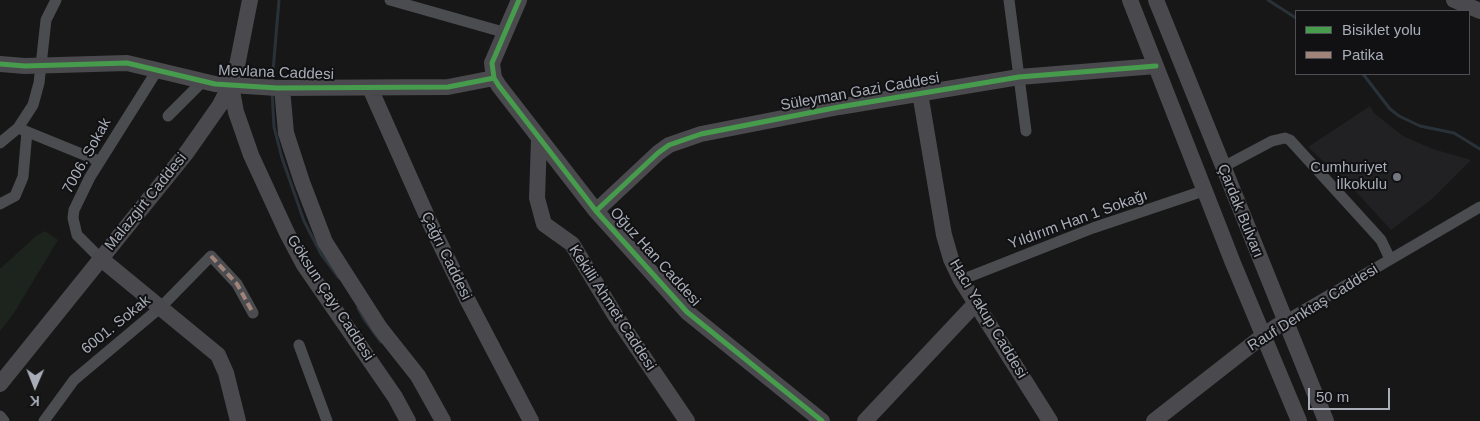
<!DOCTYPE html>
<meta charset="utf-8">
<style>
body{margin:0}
#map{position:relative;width:1480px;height:421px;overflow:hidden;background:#171717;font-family:Helvetica,sans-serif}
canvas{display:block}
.legend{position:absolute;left:1295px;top:10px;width:175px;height:65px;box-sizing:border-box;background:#111113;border:1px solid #4d4f55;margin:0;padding:6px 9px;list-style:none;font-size:15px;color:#a8adb8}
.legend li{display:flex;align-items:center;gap:10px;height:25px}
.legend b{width:25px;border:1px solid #4d4f55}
.north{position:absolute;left:10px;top:361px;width:50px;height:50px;-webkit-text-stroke:4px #111113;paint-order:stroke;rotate:181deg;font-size:14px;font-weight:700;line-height:20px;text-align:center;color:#a8adb8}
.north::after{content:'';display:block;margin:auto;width:18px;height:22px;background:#a8adb8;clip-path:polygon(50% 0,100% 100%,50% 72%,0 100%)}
.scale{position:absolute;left:1308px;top:388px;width:82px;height:22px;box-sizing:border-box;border:2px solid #a8adb8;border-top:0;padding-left:6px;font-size:15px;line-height:18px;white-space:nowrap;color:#a8adb8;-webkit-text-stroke:4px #111113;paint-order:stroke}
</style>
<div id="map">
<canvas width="1480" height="421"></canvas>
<ul class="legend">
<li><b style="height:6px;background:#469c4c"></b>Bisiklet yolu</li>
<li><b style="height:6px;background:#a18479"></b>Patika</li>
</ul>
<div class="north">K</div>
<div class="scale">50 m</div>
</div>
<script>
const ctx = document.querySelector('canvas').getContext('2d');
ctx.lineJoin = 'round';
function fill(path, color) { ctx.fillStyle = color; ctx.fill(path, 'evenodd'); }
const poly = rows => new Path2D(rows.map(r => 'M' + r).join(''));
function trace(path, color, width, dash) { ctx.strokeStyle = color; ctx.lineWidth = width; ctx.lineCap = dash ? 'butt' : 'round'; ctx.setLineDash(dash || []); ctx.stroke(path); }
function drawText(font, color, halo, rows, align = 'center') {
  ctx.font = font + ' Helvetica,sans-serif'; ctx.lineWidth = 4; ctx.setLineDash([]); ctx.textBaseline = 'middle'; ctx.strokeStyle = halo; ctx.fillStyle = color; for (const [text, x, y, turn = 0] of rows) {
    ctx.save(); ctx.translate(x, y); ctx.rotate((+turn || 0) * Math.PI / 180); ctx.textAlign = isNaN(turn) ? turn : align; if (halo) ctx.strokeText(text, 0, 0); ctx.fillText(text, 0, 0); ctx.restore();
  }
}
fill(poly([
 [1370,106,1374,113,1403,136,1433,149,1471,160,1432,199,1391,230,1358,194,1308,147]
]), '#212123');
fill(poly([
 [45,231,58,240,14,313,0,331,0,269,36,236]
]), '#1d241e');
trace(poly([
 [1268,0,1296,18],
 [1363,74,1390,109,1399,116,1420,126,1454,133,1480,149],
 [272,83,279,0],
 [272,91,274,127,282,158,304,221,321,254,339,278],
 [358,308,364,319,381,342]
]), '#2a3239', 3);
trace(poly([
 [390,0,503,32],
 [1009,0,1026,131],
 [168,116,203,81],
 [18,128,99,161],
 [0,143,18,128,33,105,39,83,46,20,56,0],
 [1223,167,1272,141,1285,138,1290,140,1372,230,1381,240,1390,259],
 [0,204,15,196,23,177,27,132],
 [100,258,77,235,73,218,74,210,90,177,158,69],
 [961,280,1093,228,1206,190],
 [1285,321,1480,207],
 [299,345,327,421],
 [0,416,4,421],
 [44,421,74,380,161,307,211,256,237,284,253,313]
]), '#4b4c50', 11);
trace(poly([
 [519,0,492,63,494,78,499,86,596,211,687,312,822,421],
 [1130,0,1233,263,1299,421],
 [1156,0,1326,421],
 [1454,0,1480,11],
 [0,64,25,66,127,63,215,84,277,88,448,87,494,78],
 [231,86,236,112,251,155,287,233,304,265,395,397,408,421],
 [282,88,286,133,302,182,325,242,380,328,418,376,443,421],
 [370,88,430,223,467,299,531,421],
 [920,93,944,235,951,259,961,280,1050,421],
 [539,140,537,198,544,224,572,244,615,315,687,421],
 [596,211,658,153,669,145,701,134,839,107,1019,77,1156,66],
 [100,258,218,355,226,373,238,421],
 [0,384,187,152,220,105,235,76,250,0],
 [865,421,976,303],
 [1154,421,1264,335,1285,321]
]), '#4a4a4e', 16);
trace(poly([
 [211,256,237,284,253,313]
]), '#a18479', 4, [8, 4]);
trace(poly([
 [519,0,492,63,494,78,499,86,596,211,687,312,822,421],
 [0,64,25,66,127,63,215,84,277,88,448,87,494,78],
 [596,211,658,153,669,145,701,134,839,107,1019,77,1156,66]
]), '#469c4c', 5);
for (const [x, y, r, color] of [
 [1397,177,5,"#757880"]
]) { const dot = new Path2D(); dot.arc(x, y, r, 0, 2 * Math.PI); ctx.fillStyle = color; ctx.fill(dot); trace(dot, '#111113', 2); }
drawText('15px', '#a8adb8', '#111113', [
 ["Mevlana Caddesi",276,73,2],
 ["Süleyman Gazi Caddesi",860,92,-10],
 ["7006. Sokak",87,156,-61],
 ["Malazgirt Caddesi",146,202,-51],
 ["Çardak Bulvarı",1240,211,68],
 ["Yıldırım Han 1 Sokağı",1078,220,-20],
 ["Çağrı Caddesi",446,256,64],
 ["Oğuz Han Caddesi",655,257,48],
 ["Göksun Çayı Caddesi",330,298,57],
 ["Kekilli Ahmet Caddesi",612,308,57],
 ["Rauf Denktaş Caddesi",1313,308,-32],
 ["Hacı Yakup Caddesi",988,319,59],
 ["6001. Sokak",116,325,-39]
]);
drawText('15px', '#a8adb8', '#111113', [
 ["Cumhuriyet",1387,168],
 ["İlkokulu",1387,185]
], 'right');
</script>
